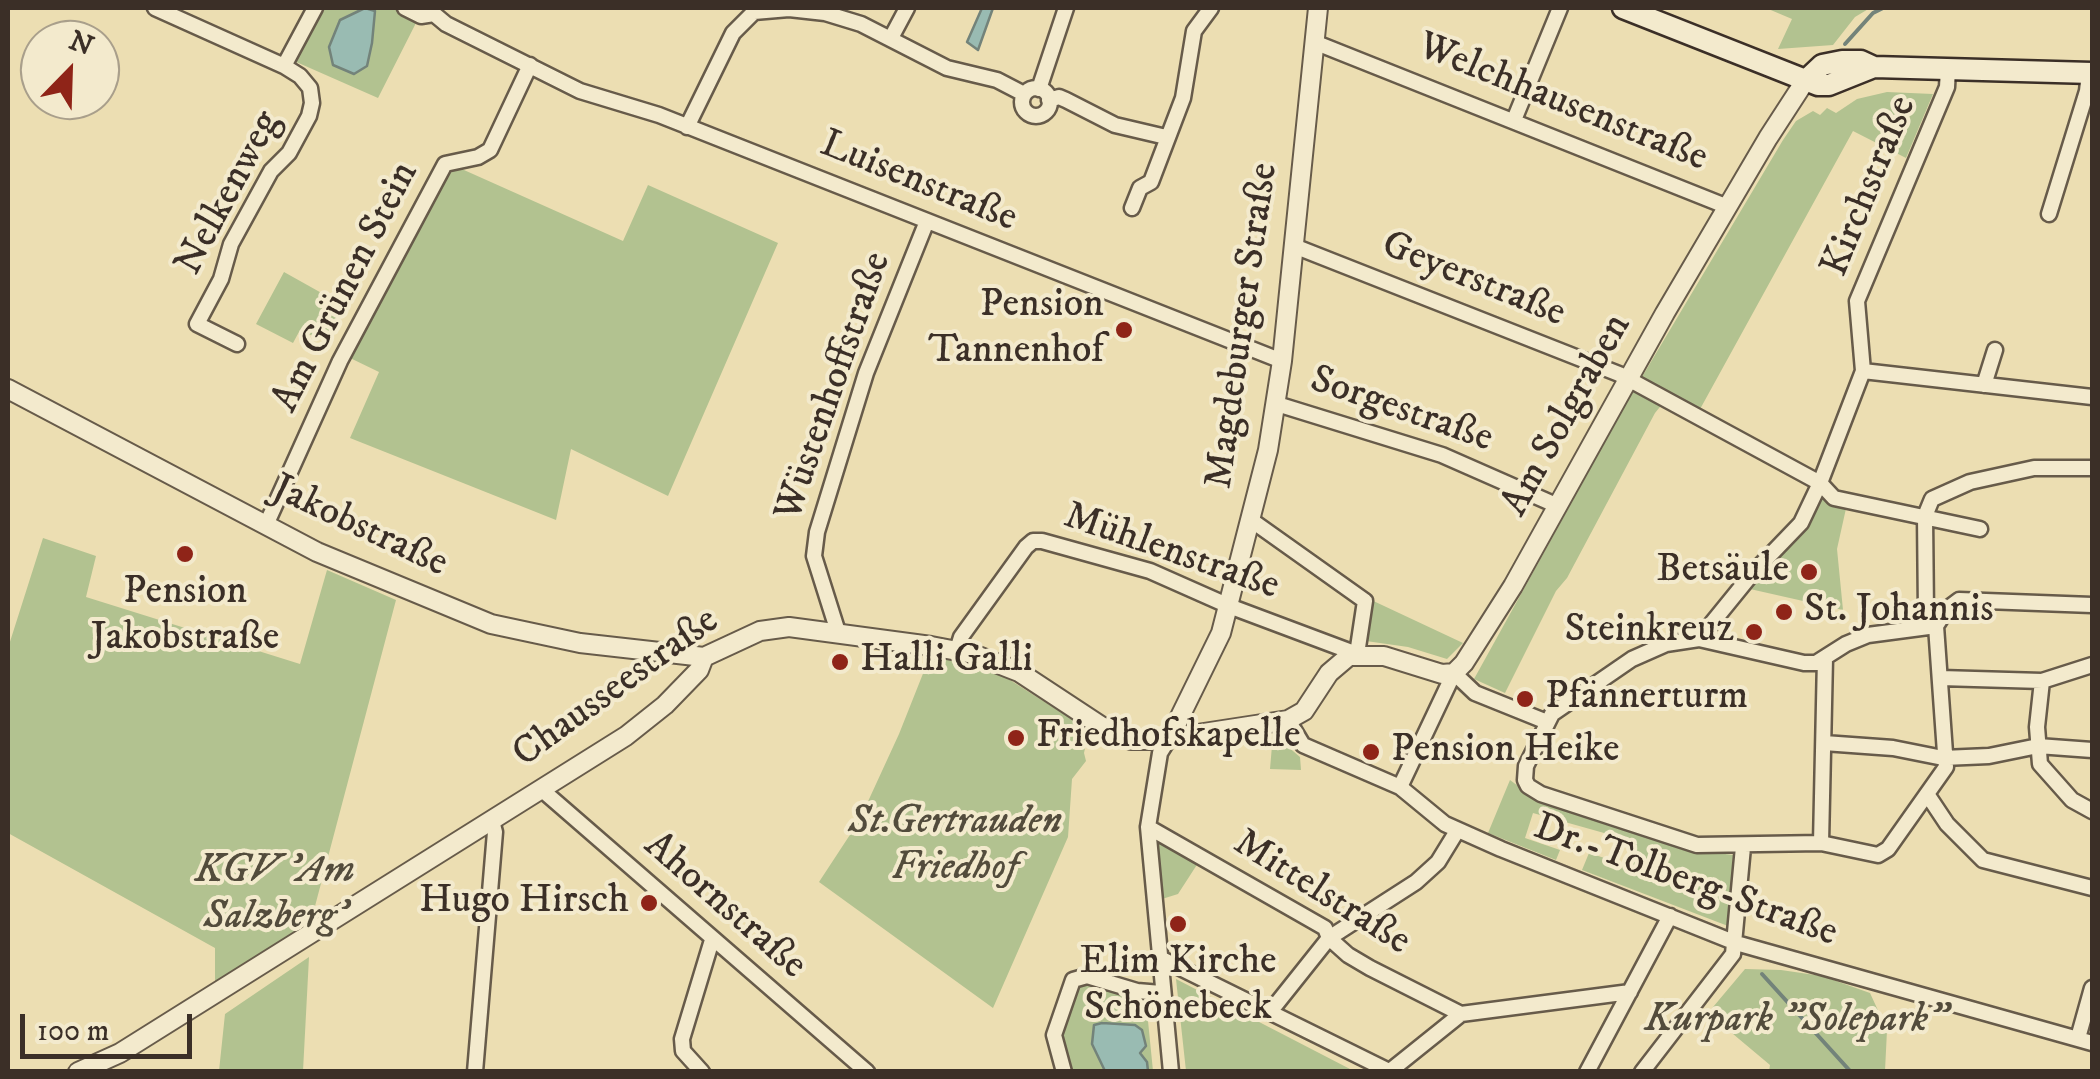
<!DOCTYPE html>
<meta charset="utf-8">
<style>
body{margin:0}
#map{position:relative;width:2100px;height:1079px;overflow:hidden;background:#ecdeb2;font-family:"IM FELL DW Pica",serif}
canvas{display:block}
.frame{position:absolute;inset:0;border:10px solid #3b2f27;pointer-events:none}
.north{position:absolute;left:20px;top:20px;width:100px;height:100px;box-sizing:border-box;background:#f3eacd;border:2px solid #a99f8b;border-radius:50%;rotate:23deg;font-size:28px;font-weight:700;line-height:40px;text-align:center;color:#3b2f27}
.north::after{content:'';display:block;margin:auto;width:35px;height:45px;background:#8f2418;clip-path:polygon(50% 0,100% 100%,50% 72%,0 100%)}
.scale{position:absolute;left:20px;top:1014px;width:172px;height:45px;box-sizing:border-box;border:5px solid #3b2f27;border-top:0;padding-left:12px;font-size:30px;line-height:35px;white-space:nowrap;color:#3b2f27;-webkit-text-stroke:8px #f3eacd;paint-order:stroke}
</style>
<div id="map">
<canvas width="2100" height="1079"></canvas>
<div class="frame"></div>
<div class="north">N</div>
<div class="scale">100 m</div>
</div>
<script>
const ctx = document.querySelector('canvas').getContext('2d');
ctx.lineJoin = 'round';
function fill(path, color) { ctx.fillStyle = color; ctx.fill(path, 'evenodd'); }
const poly = rows => new Path2D(rows.map(r => 'M' + r).join(''));
function trace(path, color, width, dash) { ctx.strokeStyle = color; ctx.lineWidth = width; ctx.lineCap = dash ? 'butt' : 'round'; ctx.setLineDash(dash || []); ctx.stroke(path); }
function drawText(font, color, halo, rows, align = 'center') {
  ctx.font = font + ' "IM FELL DW Pica",serif'; ctx.lineWidth = 8; ctx.setLineDash([]); ctx.textBaseline = 'middle'; ctx.strokeStyle = halo; ctx.fillStyle = color; for (const [text, x, y, turn = 0] of rows) {
    ctx.save(); ctx.translate(x, y); ctx.rotate((+turn || 0) * Math.PI / 180); ctx.textAlign = isNaN(turn) ? turn : align; if (halo) ctx.strokeText(text, 0, 0); ctx.fillText(text, 0, 0); ctx.restore();
  }
}
fill(poly([
 [320,8,396,8,418,19,378,98,294,61],
 [1766,8,1870,8,1855,17,1833,45,1778,49,1792,19],
 [1887,92,1933,94,1906,158,1853,131,1699,411,1668,397,1655,413,1567,578,1556,591,1505,693,1474,679,1630,397,1783,140,1796,121,1813,111,1820,115,1827,108,1836,113,1857,99],
 [455,166,623,241,648,185,778,243,668,496,571,449,556,520,350,438,379,372,348,357,447,168],
 [284,272,343,305,326,342,300,330,293,343,256,324],
 [1822,491,1847,504,1837,549,1843,610,1750,589],
 [43,538,96,556,86,597,300,664,327,570,396,600,310,925,215,986,215,948,8,833,8,648],
 [1367,598,1463,643,1447,659,1408,647,1359,640],
 [930,656,991,668,1089,730,1084,753,1086,761,1072,779,1068,837,993,1008,819,882,859,821,899,734],
 [1273,734,1300,757,1301,770,1270,769],
 [1510,780,1534,798,1703,851,1733,855,1728,926,1582,870,1589,853,1629,866,1636,842,1533,813,1525,838,1560,850,1556,860,1488,833],
 [1156,830,1200,860,1178,894,1162,899],
 [309,957,303,1071,219,1071,225,1014],
 [1745,969,1781,970,1822,976,1870,993,1887,1030,1885,1071,1769,1071,1770,1065,1708,1013],
 [1176,979,1350,1069,1350,1070,1186,1071],
 [1078,980,1132,993,1135,998,1150,1003,1147,1011,1153,1071,1148,1071,1140,1053,1145,1048,1127,1025,1109,1023,1097,1055,1105,1071,1068,1071,1058,1045]
]), '#b2c290');
const water = poly([
 [365,8,375,11,372,43,367,66,354,74,333,65,329,47,340,20,365,8],
 [982,8,993,8,978,50,967,42,982,8],
 [1102,1023,1135,1025,1142,1030,1146,1046,1140,1053,1147,1062,1148,1071,1105,1071,1092,1044,1094,1025,1102,1023]
]);
fill(water, '#99bbb2');
trace(water, '#73837a', 2.5);
trace(poly([
 [1845,44,1873,13,1883,8],
 [1762,974,1851,1072]
]), '#73837a', 4);
const minor = poly([
 [155,8,284,66],
 [405,8,421,16,434,14,446,24,580,91,659,115,1282,361],
 [891,38,907,8],
 [1314,42,1728,207],
 '1022 102a14 14 0 1 1 28 0a14 14 0 1 1-28 0Z',
 [1039,89,1066,8],
 [1049,100,1059,97,1066,100,1115,125,1166,137],
 [1514,120,1560,8],
 [687,127,733,33,754,12,789,9,825,13,861,24,947,68,997,80,1024,94],
 [1132,208,1140,188,1151,182,1183,98,1194,31,1211,8],
 [2049,214,2087,91,2089,73],
 [1294,246,1619,374,1820,483,1834,498,1980,529],
 [237,344,197,324,221,279,231,244,271,171,289,153,309,116,312,103,310,88,300,76,284,66,315,8],
 [1863,371,2092,397],
 [1984,385,1995,350],
 [1277,404,1442,455,1558,506],
 [2092,468,2034,468,1970,482,1932,499,1925,516,1926,614,1936,626,1946,767,1888,849,1878,855,1821,843,1697,845,1541,794,1528,786,1525,780,1526,766,1552,714,1632,659,1666,644,1699,639,1804,663,1816,663,1846,644,1868,635,1936,626,1947,609,1959,600,2092,605],
 [266,525,340,361,445,164,478,157,490,150,530,65],
 [838,632,814,556,817,532,866,373,927,221],
 [1699,639,1751,575,1801,523,1820,483,1863,371,1857,301,1947,87,1948,69],
 [957,650,961,637,1026,547,1033,541,1042,541,1150,571,1229,606,1357,654,1365,601,1251,520],
 [1941,678,2042,681,2092,665],
 [2042,681,2037,727,2040,764,2072,800,2092,811],
 [1288,720,1303,745,1400,787,1445,824,1501,849,1736,943,2092,1043],
 [1170,737,1160,753,1148,827,1171,1072],
 [1824,743,1893,748,1943,758,1989,756,2038,746,2092,750],
 [1400,787,1454,673,1475,693,1547,722],
 [541,789,867,1072],
 [1927,794,1947,824,1983,860,2092,888],
 [1148,827,1325,928,1329,938,1348,955,1370,968,1461,1014],
 [1821,843,1825,658],
 [1158,957,1391,1072],
 [1270,1012,1329,938,1416,882,1438,862,1457,831],
 [2078,1038,2092,988],
 [1390,1071,1461,1014,1630,992],
 [475,1072,495,832,492,821],
 [702,1072,683,1051,682,1039,712,940],
 [1064,1072,1054,1035,1073,980,1087,976,1137,991,1161,993],
 [1587,1072,1670,916],
 [1642,1072,1733,954,1743,847]
]);
const tertiary = poly([
 [8,389,317,552,491,624,580,643,704,657,760,631,789,627,931,646,973,654,1019,672,1101,726,1131,740,1158,740,1288,720,1304,711,1329,673,1349,656,1384,656,1442,674,1454,673,1464,663,1513,586,1665,313,1768,138,1805,81],
 [1170,737,1221,633,1268,450,1282,361,1318,8],
 [78,1072,120,1053,626,736,665,705,699,670,704,657]
]);
const secondary = poly([
 [1623,8,1818,85,1829,85,1874,67],
 [1805,81,1822,65,1842,61,1861,61,1874,67,2092,73]
]);
trace(minor, '#675b4a', 19);
trace(tertiary, '#675b4a', 22);
trace(secondary, '#3b2f27', 25);
trace(minor, '#f3eacd', 14);
trace(tertiary, '#f3eacd', 18);
trace(secondary, '#f3eacd', 20);
for (const [x, y, r, color] of [
 [1124,330,10,"#8f2418"],
 [185,554,10,"#8f2418"],
 [1809,572,10,"#8f2418"],
 [1784,612,10,"#8f2418"],
 [1754,632,10,"#8f2418"],
 [840,662,10,"#8f2418"],
 [1525,699,10,"#8f2418"],
 [1016,738,10,"#8f2418"],
 [1371,752,10,"#8f2418"],
 [649,903,10,"#8f2418"],
 [1178,924,10,"#8f2418"]
]) { const dot = new Path2D(); dot.arc(x, y, r, 0, 2 * Math.PI); ctx.fillStyle = color; ctx.fill(dot); trace(dot, '#f3eacd', 4); }
drawText('40px', '#3b2f27', '#f3eacd', [
 ["Welchhausenstraße",1562,104,22],
 ["Luisenstraße",918,183,22],
 ["Kirchstraße",1871,187,-68],
 ["Nelkenweg",230,194,-62],
 ["Geyerstraße",1473,281,22],
 ["Am Grünen Stein",347,288,-63],
 ["Magdeburger Straße",1244,326,-82],
 ["Wüstenhoffstraße",835,387,-71],
 ["Sorgestraße",1401,411,19],
 ["Am Solgraben",1568,416,-61],
 ["Jakobstraße",359,528,25],
 ["Mühlenstraße",1171,553,19],
 ["Chausseestraße",617,689,-36],
 ["Dr.-Tolberg-Straße",1685,882,20],
 ["Mittelstraße",1321,894,32],
 ["Ahornstraße",724,907,41]
]);
drawText('40px', '#3b2f27', '#f3eacd', [
 ["Pension",1104,307,"right"],
 ["Tannenhof",1104,353,"right"],
 ["Betsäule",1789,572,"right"],
 ["Pension",185,594,"center"],
 ["Jakobstraße",185,640,"center"],
 ["St. Johannis",1804,612],
 ["Steinkreuz",1734,632,"right"],
 ["Halli Galli",860,662],
 ["Pfännerturm",1545,699],
 ["Friedhofskapelle",1036,738],
 ["Pension Heike",1391,752],
 ["Hugo Hirsch",629,903,"right"],
 ["Elim Kirche",1178,964,"center"],
 ["Schönebeck",1178,1010,"center"]
], 'left');
drawText('italic 40px', '#534c3c', '#f3eacd', [
 ["St.Gertrauden",955,824],
 ["Friedhof",955,870],
 ["KGV 'Am",275,873],
 ["Salzberg'",275,919],
 ["Kurpark \"Solepark\"",1796,1022]
]);
</script>
